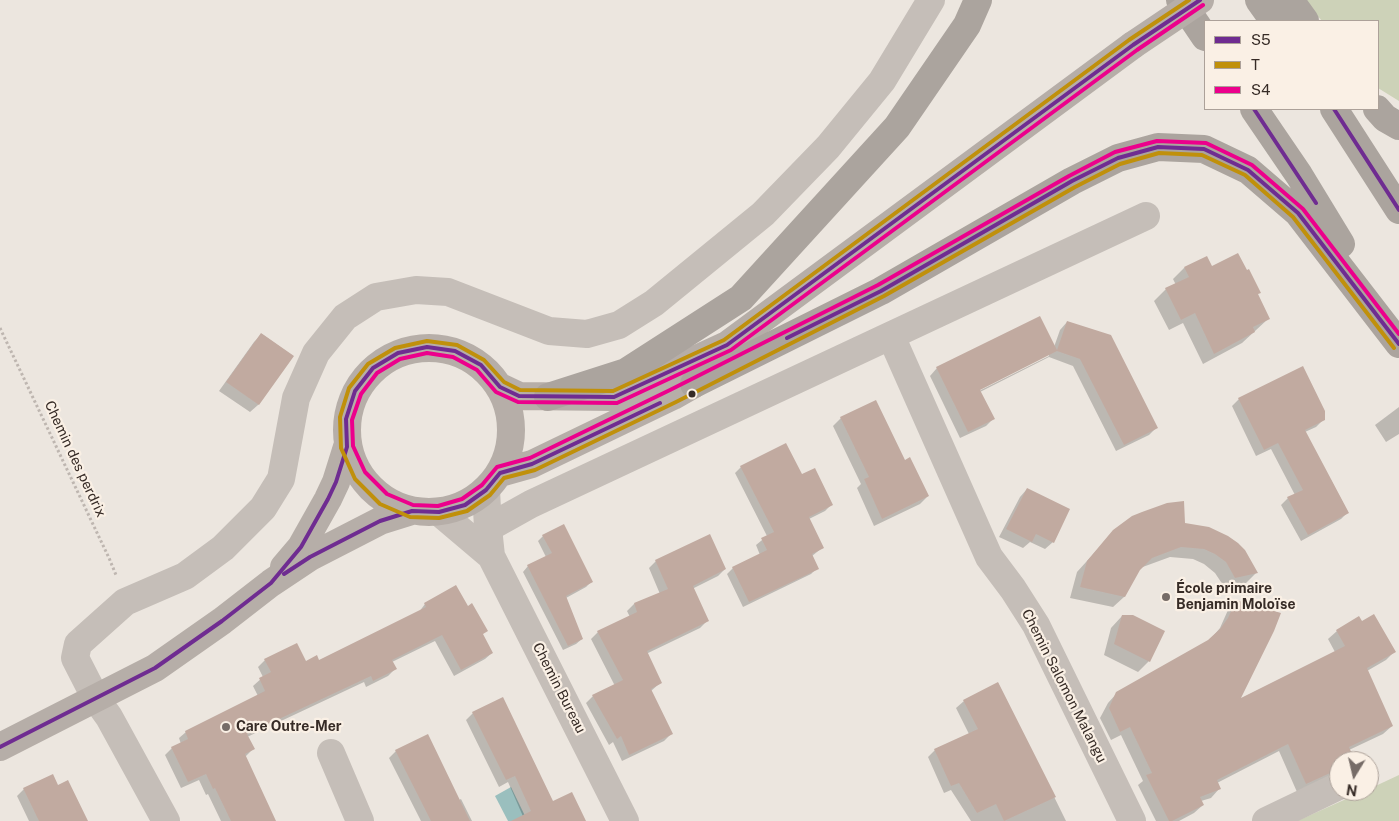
<!DOCTYPE html>
<meta charset="utf-8">
<style>
body{margin:0}
#map{position:relative;width:1399px;height:821px;overflow:hidden;background:#ece6df;font-family:"Public Sans",sans-serif}
canvas{display:block}
.legend{position:absolute;left:1204px;top:20px;width:175px;height:90px;box-sizing:border-box;background:#faf0e5;border:1px solid #aca199;margin:0;padding:6px 9px;list-style:none;font-size:15px;color:#362b26}
.legend li{display:flex;align-items:center;gap:10px;height:25px}
.legend b{width:25px;border:1px solid #aca199}
.north{position:absolute;left:1329px;top:751px;width:50px;height:50px;box-sizing:border-box;background:#faf0e5;border:1px solid #aca199;border-radius:50%;rotate:189deg;font-size:14px;font-weight:700;line-height:20px;text-align:center;color:#362b26}
.north::after{content:'';display:block;margin:auto;width:18px;height:22px;background:#766c67;clip-path:polygon(50% 0,100% 100%,50% 72%,0 100%)}
</style>
<div id="map">
<canvas width="1399" height="821"></canvas>
<ul class="legend">
<li><b style="height:6px;background:#6f2c91"></b>S5</li>
<li><b style="height:6px;background:#c0900b"></b>T</li>
<li><b style="height:6px;background:#ec008c"></b>S4</li>
</ul>
<div class="north">N</div>
</div>
<script>
const ctx = document.querySelector('canvas').getContext('2d');
ctx.lineJoin = 'round';
function fill(path, color) { ctx.fillStyle = color; ctx.fill(path, 'evenodd'); }
const poly = rows => new Path2D(rows.map(r => 'M' + r).join(''));
function trace(path, color, width, dash) { ctx.strokeStyle = color; ctx.lineWidth = width; ctx.lineCap = dash ? 'butt' : 'round'; ctx.setLineDash(dash || []); ctx.stroke(path); }
function drawText(font, color, halo, rows, align = 'center') {
  ctx.font = font + ' "Public Sans",sans-serif'; ctx.lineWidth = 4.5; ctx.setLineDash([]); ctx.textBaseline = 'middle'; ctx.strokeStyle = halo; ctx.fillStyle = color; for (const [text, x, y, turn = 0] of rows) {
    ctx.save(); ctx.translate(x, y); ctx.rotate((+turn || 0) * Math.PI / 180); ctx.textAlign = isNaN(turn) ? turn : align; if (halo) ctx.strokeText(text, 0, 0); ctx.fillText(text, 0, 0); ctx.restore();
  }
}
fill(poly([
 [1304,0,1399,0,1399,101,1378,88,1378,21,1322,21],
 [1399,775,1399,821,1297,821,1364,791,1369,791,1369,789]
]), '#cdd2b8');
fill(poly([
 [511,787,526,818,521,821,508,821,495,796]
]), '#9abfbe');
fill(poly([
 [1212,267,1257,295,1268,319,1242,343,1203,364,1183,323,1169,330,1154,301,1166,289,1176,285,1173,279,1184,268],
 [1067,322,1156,428,1149,435,1116,451,1073,366,1049,357,980,392,993,419,986,426,960,438,930,376,937,368,1054,347,1060,330],
 [1049,353,1049,356,975,393,974,391],
 [262,334,293,356,258,405,250,412,219,391,254,342],
 [1239,399,1323,420,1316,427,1305,432,1348,512,1341,519,1301,541,1281,505,1288,498,1295,495,1271,449,1256,456,1232,406],
 [875,402,904,461,928,496,920,504,874,526,857,488,861,484,833,426,841,418],
 [1399,407,1399,434,1386,442,1375,425],
 [741,467,802,476,831,505,825,511,809,519,822,548,812,556,817,568,811,574,743,607,727,574,733,568,760,555,756,545,767,536,735,473],
 [1027,489,1053,542,1045,549,1030,542,1023,548,999,537,1020,497],
 [1184,524,1256,573,1246,583,1225,588,1215,573,1204,564,1193,559,1170,557,1140,568,1124,597,1113,607,1070,598,1077,572,1114,531],
 [543,536,591,582,586,587,566,598,582,639,576,644,563,650,523,572,528,566,546,557,538,541],
 [656,561,725,569,718,576,692,589,707,621,700,628,646,654,660,683,651,691,671,734,664,741,622,761,613,742,609,745,586,703,593,696,615,686,591,639,598,632,630,617,627,611,634,604,660,594,649,568],
 [1237,601,1238,700,1335,652,1328,639,1337,631,1362,623,1394,652,1386,660,1367,671,1392,726,1383,734,1349,750,1353,761,1339,761,1339,773,1297,792,1279,751,1217,783,1219,789,1211,798,1201,801,1203,805,1194,813,1179,821,1156,821,1138,785,1143,781,1121,735,1111,740,1100,718,1108,703,1117,693,1209,641,1220,628,1228,610],
 [425,604,482,635,492,653,485,659,454,676,435,641,392,662,395,669,388,676,366,687,364,682,247,737,253,749,245,757,275,821,221,821,208,794,206,795,199,780,181,788,165,755,172,748,181,744,179,738,186,732,258,696,253,686,263,677,258,667,265,660,319,662,419,612],
 [1122,616,1149,661,1138,672,1104,655,1111,628],
 [998,683,1066,821,971,821,951,790,944,793,928,757,935,750,969,734,956,708,964,701],
 [473,713,552,803,585,821,525,821,508,782,499,787,466,720],
 [396,751,459,800,461,799,472,821,421,821,389,758],
 [57,787,86,821,29,821,17,796,24,789]
]), '#0003');
fill(poly([
 [1238,253,1247,270,1249,269,1261,293,1258,294,1270,319,1253,327,1255,332,1214,354,1195,313,1181,320,1165,288,1189,277,1184,267,1207,256,1212,266],
 [1040,316,1057,350,1067,321,1111,335,1158,428,1124,445,1080,359,1057,351,980,390,995,419,968,432,936,367],
 [261,333,294,356,259,405,226,382],
 [1303,366,1325,411,1325,420,1305,430,1349,513,1308,535,1287,497,1303,490,1278,443,1264,450,1238,398],
 [876,400,905,460,910,457,929,496,882,519,864,479,869,477,840,417],
 [786,443,802,474,815,468,833,505,809,517,824,548,812,554,819,569,749,602,732,567,767,550,761,538,774,532,740,466],
 [1027,488,1070,509,1054,543,1036,534,1032,542,1006,529],
 [1184,501,1185,523,1209,527,1228,536,1238,543,1245,550,1258,573,1235,578,1226,562,1215,554,1204,549,1181,547,1152,558,1140,570,1125,597,1080,587,1087,561,1113,530,1132,516,1142,512,1167,503],
 [564,524,593,582,566,596,583,639,568,646,527,565,552,553,542,535],
 [710,534,726,569,693,586,709,621,647,651,662,683,651,689,673,734,629,755,621,736,617,739,592,695,623,680,597,631,637,612,634,603,668,589,655,560],
 [456,585,468,606,472,603,488,631,483,634,493,653,461,670,442,635,392,660,397,669,373,681,371,676,247,734,255,749,245,754,276,821,231,821,215,788,213,789,206,774,188,782,171,747,188,739,185,731,265,691,259,678,271,672,264,659,297,643,306,661,317,655,319,660,426,607,424,603],
 [1236,600,1281,613,1274,631,1241,698,1345,646,1336,630,1359,616,1362,621,1374,614,1396,652,1367,668,1393,726,1349,747,1355,761,1339,761,1339,769,1306,784,1288,744,1217,780,1221,789,1200,797,1204,805,1172,821,1169,821,1146,775,1152,773,1130,727,1120,732,1109,708,1116,692,1208,640,1220,629,1228,618],
 [1122,615,1133,615,1165,631,1150,662,1114,644],
 [998,682,1056,797,1004,821,996,804,977,813,959,783,951,786,934,749,978,729,963,700],
 [503,697,553,801,572,792,586,821,511,821,531,811,515,776,506,780,472,712],
 [428,734,470,821,431,821,395,750],
 [53,774,58,785,68,780,88,821,39,821,23,788]
]), '#c1aaa0');
trace(poly([
 [0,328,109,558,116,575]
]), '#beb6b0', 3, [2.5, 2.5]);
trace(poly([
 [891,336,989,557,1013,589,1036,625,1132,821],
 [486,490,488,528,491,556,625,821],
 [439,512,491,556],
 [488,528,531,504,1146,216],
 [331,753,360,821],
 [166,821,109,717,96,699,75,658,78,644,125,602,185,576,223,548,263,508,281,479,296,398,316,353,345,317,376,297,416,290,448,292,549,331,587,334,619,325,654,303,763,214,828,147,882,81,931,0],
 [1266,821,1339,786]
]), '#c5beb8', 28);
trace(poly([
 '347 430a82 82 0 1 1 164 0a82 82 0 1 1-164 0Z',
 [500,387,519,396,614,397,727,345,1133,45],
 [500,473,532,464,673,396,694,384,710,365],
 [284,567,301,547,328,499,336,482,347,447],
 [0,747,155,668,222,621,271,583,310,557,380,521,412,511]
]), '#b6aea8', 28);
trace(poly([
 [1180,0,1205,37],
 [1259,0,1274,21],
 [1290,0,1305,21],
 [1254,109,1299,175,1341,244],
 [1334,109,1399,210],
 [1377,109,1385,118,1399,126],
 [694,384,881,291,1072,181,1118,158,1158,147,1204,149,1248,170,1298,213,1399,344],
 [548,397,626,372,741,298,897,127,967,25,978,0]
]), '#aba49e', 28);
trace(poly([
 [1133,45,1200,0]
]), '#b6aea8', 28);
trace(poly([
 [1254,109,1316,203],
 [1334,109,1399,210],
 [787,338,881,291,1072,181,1118,158,1158,147,1204,149,1248,170,1298,213,1399,344],
 [500,473,532,464,660,403],
 [284,574,310,557,380,521,412,511,439,512,465,505,486,490,500,473],
 [0,747,155,668,222,621,271,583,301,547,328,499,336,482,347,447,346,419,355,391,373,368,398,353,427,347,455,351,481,365,500,387,519,396,614,397,727,345,1133,45,1200,0]
]), '#6f2c91', 4);
trace(poly([
 [1189,0,1129,40,724,340,613,391,520,390,504,382,484,360,457,345,427,341,395,348,368,364,349,388,340,417,341,448,355,479,380,504,410,517,439,518,467,511,490,495,504,478,535,470,676,402,884,296,1075,187,1120,164,1159,153,1202,155,1245,175,1293,217,1394,348]
]), '#c0900b', 4);
trace(poly([
 [1203,5,1137,50,731,350,617,403,518,402,496,392,477,370,453,357,427,353,400,359,377,373,361,394,352,420,353,446,365,472,387,494,413,505,438,506,462,499,482,485,497,467,530,458,670,390,878,285,1069,176,1115,152,1157,141,1206,143,1252,165,1303,209,1399,334]
]), '#ec008c', 4);
for (const [x, y, r, color] of [
 [692,394,4.5,"#362b26"],
 [1166,597,5,"#766c67"],
 [226,727,5,"#766c67"]
]) { const dot = new Path2D(); dot.arc(x, y, r, 0, 2 * Math.PI); ctx.fillStyle = color; ctx.fill(dot); trace(dot, '#faf0e5', 2); }
drawText('14px', '#362b26', '#faf0e5', [
 ["Chemin des perdrix",75,459,65],
 ["Chemin Salomon Malangu",1064,686,63],
 ["Chemin Bureau",559,688,63]
]);
drawText('bold 14px', '#362b26', '#faf0e5', [
 ["École primaire",1176,589],
 ["Benjamin Moloïse",1176,605],
 ["Care Outre-Mer",236,727]
], 'left');
</script>
